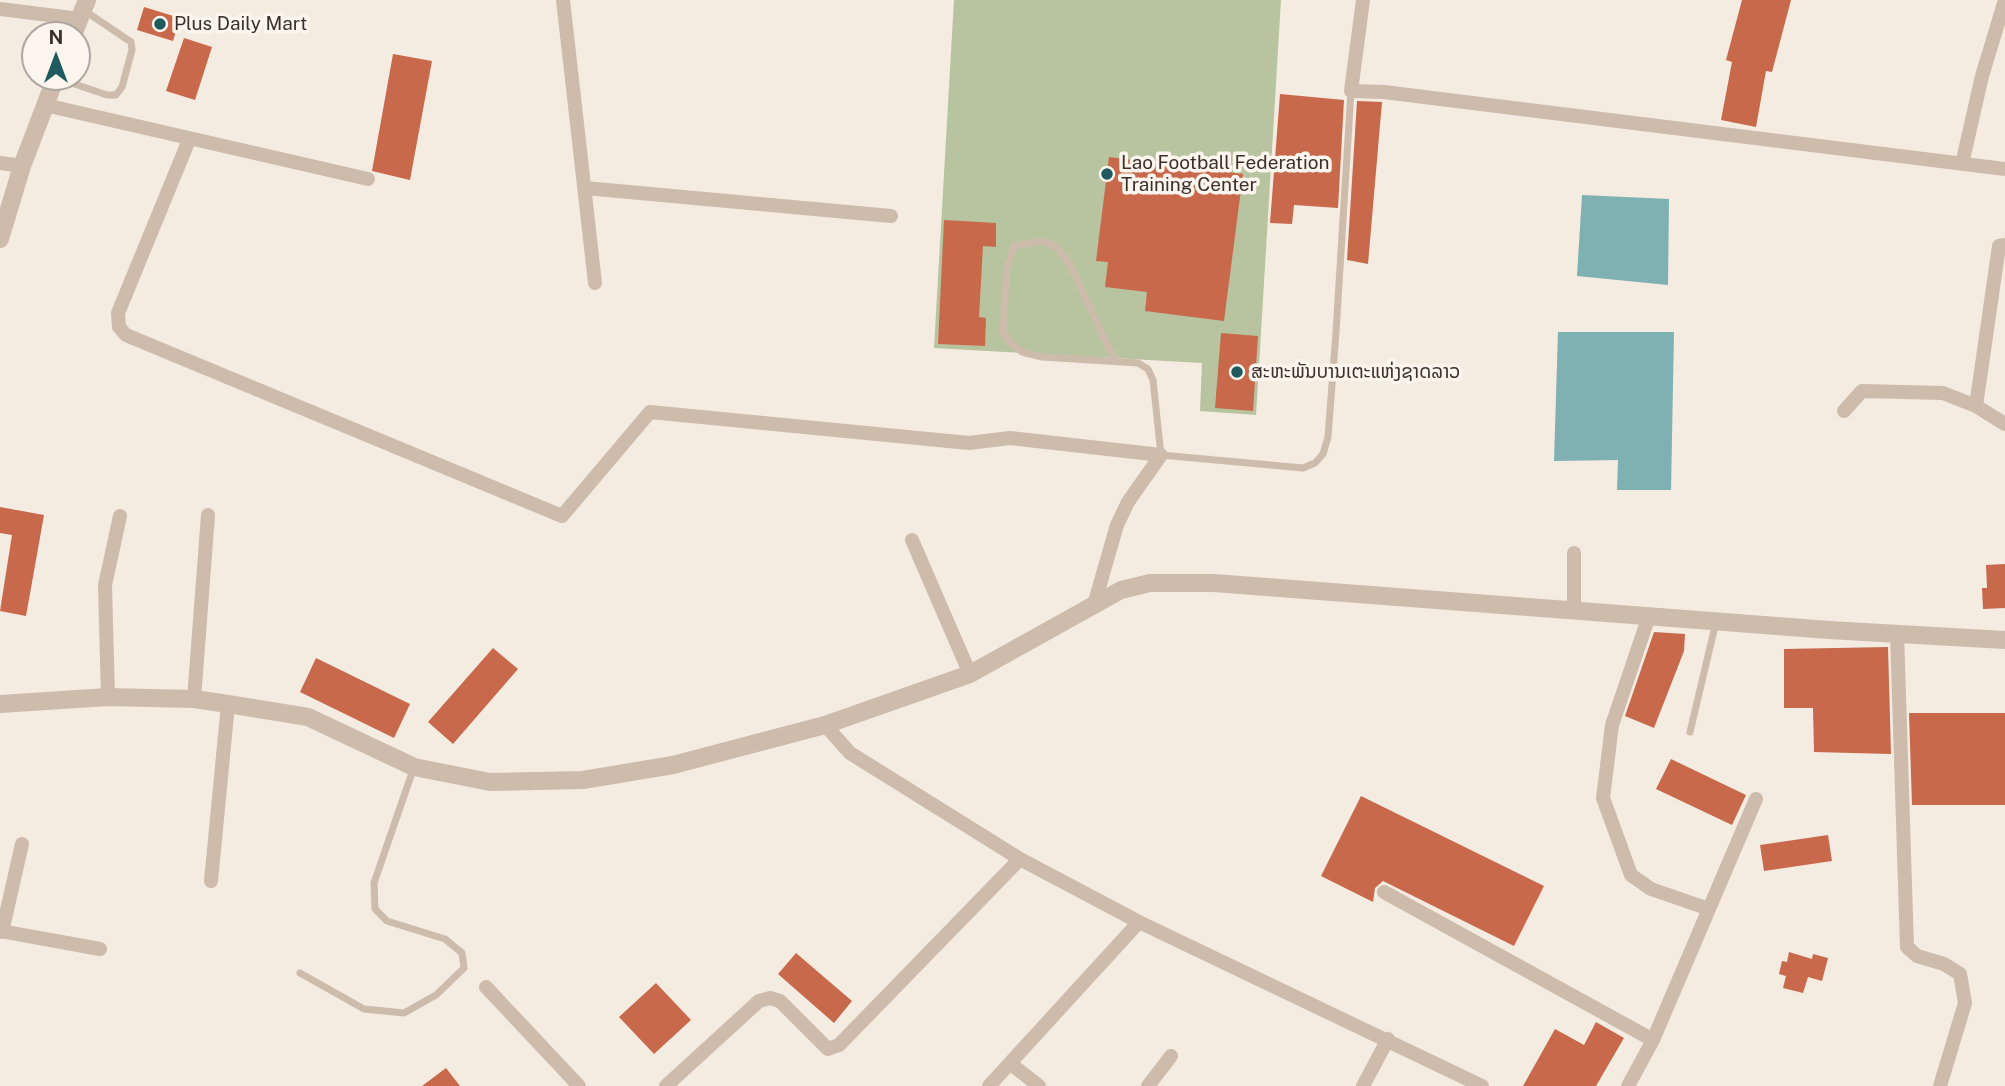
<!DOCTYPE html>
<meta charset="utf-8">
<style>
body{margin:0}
#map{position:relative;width:2005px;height:1086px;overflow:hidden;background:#f4ebe1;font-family:"Public Sans",sans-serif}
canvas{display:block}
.north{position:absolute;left:21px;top:21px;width:70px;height:70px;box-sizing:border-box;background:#fbf5ee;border:2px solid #aea6a0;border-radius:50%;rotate:0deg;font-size:19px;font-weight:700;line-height:28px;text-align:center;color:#3b302b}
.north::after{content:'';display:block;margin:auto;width:24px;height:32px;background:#1f5a5e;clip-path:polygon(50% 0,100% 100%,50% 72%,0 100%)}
</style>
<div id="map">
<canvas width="2005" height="1086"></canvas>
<div class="north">N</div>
</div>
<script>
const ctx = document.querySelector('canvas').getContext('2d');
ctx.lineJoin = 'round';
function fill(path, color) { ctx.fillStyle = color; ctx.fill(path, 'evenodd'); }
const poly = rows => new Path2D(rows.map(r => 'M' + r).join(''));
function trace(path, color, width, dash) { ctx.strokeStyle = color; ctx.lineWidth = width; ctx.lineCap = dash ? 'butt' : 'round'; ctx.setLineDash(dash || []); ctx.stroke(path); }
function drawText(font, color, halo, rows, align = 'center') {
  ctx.font = font + ' "Public Sans","Noto Sans Lao",sans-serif'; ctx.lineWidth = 7; ctx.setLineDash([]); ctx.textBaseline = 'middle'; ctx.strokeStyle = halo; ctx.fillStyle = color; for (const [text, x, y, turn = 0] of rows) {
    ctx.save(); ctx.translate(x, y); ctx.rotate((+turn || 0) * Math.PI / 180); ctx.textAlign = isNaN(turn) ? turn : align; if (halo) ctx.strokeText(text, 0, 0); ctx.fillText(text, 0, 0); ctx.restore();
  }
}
fill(poly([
 [954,0,1281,0,1256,415,1200,411,1202,363,934,348]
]), '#b8c4a0');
fill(poly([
 [1582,195,1669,199,1668,285,1577,276],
 [1558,332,1674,332,1671,490,1617,490,1618,460,1554,461]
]), '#7fb0b2');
fill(poly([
 [1742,0,1791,0,1772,72,1766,71,1756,127,1721,120,1732,62,1726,60],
 [144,7,180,18,173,41,137,30],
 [184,38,212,47,195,100,166,91],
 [393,54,432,61,410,180,372,171],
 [1280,94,1344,100,1338,208,1294,205,1292,224,1270,223],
 [1357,101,1382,102,1368,264,1347,260],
 [1109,157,1243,174,1224,321,1145,311,1147,292,1105,287,1108,262,1096,261],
 [944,220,996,223,996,247,983,246,979,317,986,318,985,346,938,344],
 [1221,333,1258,336,1253,411,1215,408],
 [0,507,44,515,26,616,0,611,12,535,0,533],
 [2005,564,2005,608,1983,609,1982,588,1987,588,1986,565],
 [1654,632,1685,634,1684,651,1654,728,1625,716],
 [1888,647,1891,754,1814,752,1813,708,1784,708,1784,649],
 [493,648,518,669,453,744,428,722],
 [316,658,410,704,394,738,300,692],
 [1909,713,2005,713,2005,805,1912,805],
 [1671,759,1746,795,1732,825,1656,789],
 [1361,796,1544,886,1514,946,1383,881,1375,888,1373,902,1321,876],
 [1828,835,1832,861,1764,871,1760,845],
 [1789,952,1812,959,1813,954,1828,958,1822,981,1808,977,1803,993,1783,988,1786,976,1779,974,1782,961,1787,962],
 [796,953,852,1001,834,1023,778,974],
 [656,983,691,1020,654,1054,619,1017],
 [1596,1022,1624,1038,1596,1086,1523,1086,1555,1029,1584,1045],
 [446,1068,460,1086,422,1086]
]), '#c8694b');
trace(poly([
 [57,78,107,95,116,95,122,87,132,50,131,42,85,11],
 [1115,361,1070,265,1056,247,1042,241,1014,246,1007,267,1003,332,1010,343,1022,352,1042,357,1138,363,1148,369,1153,380,1161,455,1303,468,1315,463,1323,454,1328,437,1336,332,1351,91],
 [1690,732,1716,622],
 [300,973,364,1009,404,1013,436,995,464,968,462,953,445,939,387,921,375,909,374,883,414,767]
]), '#cdbbac', 7);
trace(poly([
 [563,0,595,283],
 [1363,0,1351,91,1384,92,2005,169],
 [0,9,80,19],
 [45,105,368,179],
 [189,140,118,313,119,327,126,335,562,516,650,412,969,443,1010,438,1161,455,1128,502,1117,525,1094,605],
 [0,163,22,166],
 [1962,164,1982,76,2005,0],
 [585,188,891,216],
 [1976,406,1999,246,2005,245],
 [1844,411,1862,391,1943,393,1976,406,2005,424],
 [912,540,970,674],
 [1574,553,1574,610],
 [1649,616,1612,725,1603,798,1631,875,1651,889,1709,909],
 [1897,633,1907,947,1917,956,1944,964,1960,974,1965,1003,1940,1086],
 [108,697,105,585,120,516],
 [194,699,208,515],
 [825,725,850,753,1020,859,1139,922,1482,1086],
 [211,881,228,704],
 [1384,892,1653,1040],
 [0,931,100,949],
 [2,932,22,844],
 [486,987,579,1086],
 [1011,1064,1039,1086],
 [666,1086,759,1001,770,998,780,1001,828,1049,839,1045,1020,859],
 [989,1086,1139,922],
 [1148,1086,1171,1056],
 [1363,1086,1388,1039],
 [1628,1086,1653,1040,1756,799]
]), '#cdbbac', 14);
trace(poly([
 [73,35,87,0],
 [0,239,22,166,56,77],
 [0,704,108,697,194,699,228,704,308,717,414,767,490,782,583,780,673,765,825,725,970,674,1121,590,1150,583,1214,583,1829,630,2005,640]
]), '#cdbbac', 18);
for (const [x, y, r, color] of [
 [160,24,7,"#1f5a5e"],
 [1107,174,7,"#1f5a5e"],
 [1237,372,7,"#1f5a5e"]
]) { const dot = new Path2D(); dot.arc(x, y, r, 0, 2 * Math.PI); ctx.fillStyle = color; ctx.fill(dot); trace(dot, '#fbf5ee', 2.5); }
drawText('19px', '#3b302b', '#fbf5ee', [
 ["Plus Daily Mart",174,24],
 ["Lao Football Federation",1121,163],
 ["Training Center",1121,185],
 ["ສະຫະພັນບານເຕະແຫ່ງຊາດລາວ",1251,372]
], 'left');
</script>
